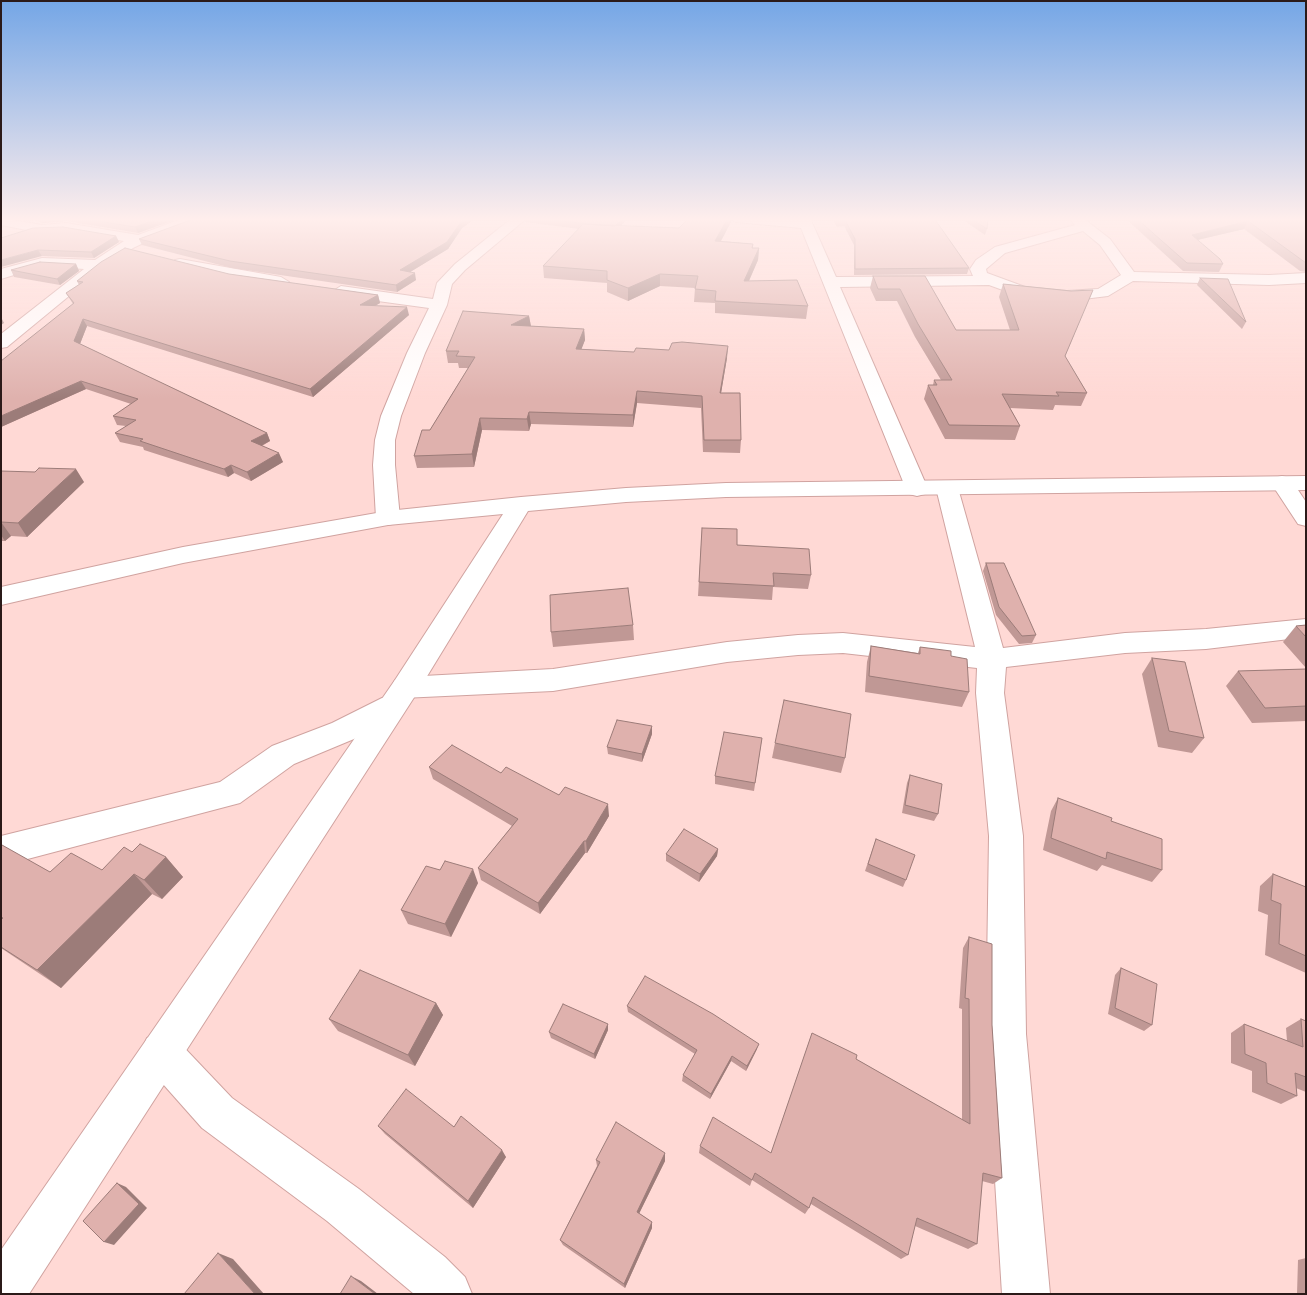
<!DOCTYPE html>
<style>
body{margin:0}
#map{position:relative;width:1307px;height:1295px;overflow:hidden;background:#ffd9d5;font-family:"Work Sans",sans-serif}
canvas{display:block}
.frame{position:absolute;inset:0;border:2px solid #2b1a19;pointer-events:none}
</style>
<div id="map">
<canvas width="1307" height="1295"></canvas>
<div class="frame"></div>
</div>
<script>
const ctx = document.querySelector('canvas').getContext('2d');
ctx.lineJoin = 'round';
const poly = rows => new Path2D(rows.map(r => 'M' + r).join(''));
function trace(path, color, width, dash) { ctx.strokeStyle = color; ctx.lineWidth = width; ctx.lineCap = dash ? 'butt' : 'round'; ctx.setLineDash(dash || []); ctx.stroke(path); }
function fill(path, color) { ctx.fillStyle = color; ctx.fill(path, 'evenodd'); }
const street = poly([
 [1,218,42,225,66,223,138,235,184,218,203,218,201,221,160,235,133,248,103,268,7,347,1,348,1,334,84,269,43,266,1,279,1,269,42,258,95,260,124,241,66,231,42,233,1,225,1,218],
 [512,218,527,218,465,270,452,284,447,305,425,353,401,416,395,440,395,465,400,518,396,523,388,525,380,523,376,518,373,465,375,440,381,416,407,353,429,308,341,296,333,291,341,286,433,299,437,283,455,264,512,218],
 [729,218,810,218,836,277,973,276,970,269,976,260,995,247,1075,225,1069,218,1083,218,1110,239,1134,272,1269,275,1306,273,1306,283,1269,285,1133,281,1108,296,1067,301,1022,297,989,285,840,287,928,489,925,494,917,496,909,494,906,489,801,228,736,222,729,218],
 [1083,231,1100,245,1121,275,1098,289,1067,291,1025,287,987,273,986,269,1005,253,1083,231],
 [180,259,281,277,289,282,281,287,175,266,173,263,175,260,180,259],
 [1282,476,1290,478,1306,502,1306,526,1298,524,1271,483,1274,478,1282,476],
 [947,481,955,483,958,488,1003,648,1125,633,1206,629,1306,619,1306,637,1206,649,1125,653,1006,667,1004,693,1023,836,1026,1034,1050,1294,1002,1294,986,1034,989,836,976,693,977,668,843,653,798,655,727,662,553,691,402,698,407,706,402,714,354,739,294,764,240,803,1,866,1,836,220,782,272,746,332,723,382,698,395,696,391,688,395,680,405,677,553,669,727,642,798,635,843,633,975,647,936,488,939,483,947,481],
 [161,1032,175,1038,232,1098,359,1189,445,1257,465,1277,472,1294,414,1294,327,1221,202,1128,147,1066,141,1052,147,1038,161,1032]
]);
const secondary = poly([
 [1306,476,1306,490,726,497,626,502,528,511,415,696,29,1294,1,1294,1,1250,395,680,503,514,388,525,183,563,1,605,1,587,183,547,388,511,521,497,626,488,726,483,1306,476]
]);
trace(street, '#d0a3a0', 2);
trace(secondary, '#d0a3a0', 2);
fill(street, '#fff');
fill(secondary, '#fff');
fill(poly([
 [28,218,180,218,138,233,66,221,42,223],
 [196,218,476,218,462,228,448,249,410,272,416,280,397,292,232,268,142,245,139,239],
 [484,218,510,218,506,220],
 [524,218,628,218,621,226,679,228,689,218,732,218,731,222,721,241,753,244,753,248,759,248,758,260,749,281,808,306,806,319,715,313,715,303,694,302,695,288,660,286,628,301,607,292,607,283,544,278,543,266,579,229,525,222],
 [832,218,934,218,969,268,967,274,854,275,854,245,844,226,837,227],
 [960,218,988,218,987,229,985,235],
 [1125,218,1306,218,1306,272,1300,271,1244,229,1198,240,1223,264,1219,272,1183,271],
 [116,236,119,242,94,258,42,256,1,238],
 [76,264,79,271,60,285,14,277,11,270],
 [229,274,378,295,380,303,375,306,409,315,313,397,87,326,80,344,267,433,270,441,262,446,283,462,251,481,234,473,228,477,144,450,143,447,120,442,115,433,126,426,117,425,113,416,131,404,86,389,1,427,73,304,66,293,79,285,77,281],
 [873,276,925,276,956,330,1010,330,999,297,1003,284,1071,291,1093,290,1065,356,1087,393,1081,406,1055,405,1053,410,1010,408,1020,426,1015,440,945,439,924,399,928,385,933,385,934,380,941,380,915,337,897,301,876,301,870,288],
 [1200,278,1246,322,1242,329,1197,285],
 [529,316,531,326,584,329,585,340,581,349,727,358,721,393,741,440,740,453,703,452,701,408,637,403,633,427,531,424,529,431,482,430,474,467,417,468,414,456,468,368,459,368,458,363,448,363,446,351],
 [1,471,84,482,27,537,11,536,5,541,1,541],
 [702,528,737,545,811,575,808,589,773,587,772,600,698,596],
 [986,563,1036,635,1032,643,1019,644,996,615,983,571],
 [633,625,634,640,553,647,551,632],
 [1306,625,1306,668,1283,642,1296,626],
 [871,646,918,653,920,647,951,656,969,692,962,707,865,692,867,662],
 [1152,658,1204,738,1192,753,1158,747,1142,674],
 [1306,669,1306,721,1252,723,1226,686,1238,671],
 [652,726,652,734,642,762,608,754,607,747],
 [762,738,754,791,715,784,715,776],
 [775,743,845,758,841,773,772,758],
 [429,767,501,773,559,795,609,816,587,853,585,853,540,914,481,880,478,868,512,826,433,779],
 [910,775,938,814,934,821,902,813,907,783],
 [1058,798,1111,821,1162,870,1152,882,1102,865,1097,871,1043,850,1051,811],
 [876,839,906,880,903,887,865,871],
 [1,845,50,872,102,870,132,852,166,857,183,877,162,899,152,894,61,988,1,948],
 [718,849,717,856,699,882,666,861,666,854],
 [440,870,478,883,451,937,408,924,401,910],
 [1273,874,1306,887,1306,973,1265,955,1268,915,1258,911,1260,886],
 [969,937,992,1025,1002,1178,993,1184,982,1181,977,1244,968,1249,915,1226,908,1255,901,1259,811,1204,809,1208,805,1214,752,1180,750,1186,699,1153,700,1146,771,1153,812,1033,856,1059,962,1120,962,1009,959,1008,963,948],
 [1121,968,1152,1025,1144,1031,1108,1014,1115,975],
 [436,1003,443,1015,415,1066,338,1031,329,1019],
 [627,1006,757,1049,746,1071,731,1061,710,1099,682,1081,683,1075,695,1054,628,1012],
 [1301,1019,1306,1021,1306,1092,1296,1088,1297,1096,1281,1104,1252,1092,1252,1071,1231,1063,1231,1033,1244,1024,1287,1041,1286,1028],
 [608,1024,608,1030,595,1059,551,1038,549,1032],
 [378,1126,454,1127,506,1157,473,1208,385,1134],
 [665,1153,665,1161,639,1213,652,1222,652,1228,625,1288,563,1245,560,1240,597,1166,596,1160],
 [1306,1258,1306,1294,1297,1294,1298,1260]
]), '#c09895');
fill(poly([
 [40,218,65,218,66,221,42,223],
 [160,218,180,218,138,233,135,227],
 [467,218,476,218,462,228,448,249,402,277,400,270],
 [623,218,628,218,614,233,614,227],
 [728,218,732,218,731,222,715,252,715,241],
 [1248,221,1244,229,1188,242,1192,235],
 [116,236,119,242,94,258,91,252],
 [759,248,758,260,743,294,744,281],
 [38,250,42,256,1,267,1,260],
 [76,264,79,271,60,285,57,279],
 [415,273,416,280,397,292,396,285],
 [660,274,660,286,628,301,628,288],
 [378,295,380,303,362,313,360,305],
 [407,307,409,315,313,397,310,389],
 [529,316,531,327,511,325],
 [1,317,4,323,1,325],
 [83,319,87,326,78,349,74,341],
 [584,329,585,340,577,361,576,349],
 [728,346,727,358,719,405,720,393],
 [81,381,86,389,1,427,1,416],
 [637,391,637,403,633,427,633,415],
 [529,412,531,424,529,431,527,419],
 [480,418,482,430,474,467,472,454],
 [267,433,270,441,255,449,251,441],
 [279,453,283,462,251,481,247,472],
 [231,465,234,473,228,477,224,469],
 [76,469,84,482,27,537,18,523],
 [1,522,11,536,5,541,1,535],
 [652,726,652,734,642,762,642,754],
 [608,804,609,816,587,853,586,841],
 [584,841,585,853,540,914,538,903],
 [718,849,717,856,699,882,700,874],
 [166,857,183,877,162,899,144,880],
 [473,869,478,883,451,937,445,924],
 [134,874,152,894,61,988,37,970],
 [436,1003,443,1015,415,1066,408,1055],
 [608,1024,608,1030,595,1059,594,1054],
 [759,1044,757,1049,746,1071,747,1066],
 [732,1056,731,1061,710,1099,711,1094],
 [502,1150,506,1157,473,1208,468,1201],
 [665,1153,665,1161,637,1218,637,1212],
 [117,1183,126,1187,147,1208,114,1245,104,1242],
 [652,1222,652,1228,625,1288,624,1284],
 [218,1253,233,1259,264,1294,255,1294],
 [351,1276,361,1281,378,1294,375,1294]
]), '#9c7c79');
const building = poly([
 [79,218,160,218,135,227,79,218],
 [196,218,467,218,461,222,447,242,400,270,415,273,396,285,230,261,139,239,196,218],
 [535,218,623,218,615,226,597,225,535,218],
 [689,218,728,218,715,241,753,244,752,248,759,248,744,281,797,280,808,306,715,301,716,291,695,289,698,276,660,274,628,288,607,280,607,271,543,266,583,224,679,228,689,218],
 [837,218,934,218,969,268,855,269,855,239,845,220,838,221,837,218],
 [970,218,988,218,987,229,970,218],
 [1136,218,1306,218,1306,263,1248,221,1192,235,1220,259,1223,264,1187,263,1136,218],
 [63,227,116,236,91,252,38,250,1,260,1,238,33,228,63,227],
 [125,248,229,274,378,295,360,305,407,307,310,389,83,319,74,341,267,433,251,441,279,453,247,472,231,465,224,469,140,441,143,439,115,433,136,420,113,416,138,399,81,381,1,416,1,361,74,303,66,293,83,282,77,281,101,262,125,248],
 [40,262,76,264,57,279,11,270,40,262],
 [873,276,925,276,956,330,1019,330,1003,284,1071,291,1093,290,1065,356,1087,393,1056,392,1059,396,1002,394,1020,426,949,425,928,385,937,385,934,380,952,380,918,324,900,289,878,289,873,276],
 [1200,278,1228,279,1246,322,1200,278],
 [463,311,529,316,511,325,584,329,576,349,634,352,636,348,669,350,672,343,682,342,728,346,720,393,740,393,741,440,704,440,702,396,637,391,633,415,529,412,527,419,480,418,472,454,414,456,422,430,430,430,475,357,456,356,459,351,446,351,463,311],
 [39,468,76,469,18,523,1,522,1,471,35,472,39,468],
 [702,528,737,529,737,545,809,549,811,575,773,573,774,586,699,582,702,528],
 [986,563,1004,563,1036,635,1022,636,999,607,986,563],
 [628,588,633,625,551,632,550,595,628,588],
 [1306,625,1306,637,1296,626,1306,625],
 [871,646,920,654,920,647,951,651,951,656,967,659,969,692,869,676,871,646],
 [1152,658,1185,662,1204,738,1169,731,1152,658],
 [1306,669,1306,706,1265,708,1238,671,1306,669],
 [784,700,851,714,845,758,775,743,784,700],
 [617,720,652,726,642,754,607,747,617,720],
 [724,732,762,738,755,783,715,776,724,732],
 [452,745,501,773,506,767,559,795,565,787,608,804,586,841,584,841,538,903,478,868,518,819,429,767,452,745],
 [910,775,942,784,938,814,905,805,910,775],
 [1058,798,1112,818,1111,821,1162,839,1162,870,1107,852,1106,859,1051,838,1058,798],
 [684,829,718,849,700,874,666,854,684,829],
 [876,839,915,855,906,880,868,864,876,839],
 [140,844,166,857,144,880,134,874,37,970,1,947,1,920,3,918,1,917,1,845,2,845,50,872,71,853,102,870,124,847,132,852,140,844],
 [445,861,473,869,445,924,401,910,426,866,440,870,445,861],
 [1273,874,1306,887,1306,956,1279,944,1281,904,1271,900,1273,874],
 [969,937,992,944,992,1025,1002,1178,983,1173,977,1244,917,1218,908,1255,813,1197,809,1208,755,1173,752,1180,700,1146,713,1117,771,1153,812,1033,857,1055,856,1059,970,1124,969,999,965,998,969,937],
 [1121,968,1157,984,1152,1025,1115,1008,1121,968],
 [360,970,436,1003,408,1055,329,1019,360,970],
 [645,976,713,1014,759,1044,747,1066,732,1056,711,1094,683,1075,697,1050,627,1006,645,976],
 [563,1004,608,1024,594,1054,549,1032,563,1004],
 [1301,1019,1306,1021,1306,1077,1295,1073,1297,1096,1267,1083,1266,1063,1245,1054,1244,1024,1303,1047,1301,1019],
 [406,1089,454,1127,461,1116,502,1150,468,1201,378,1126,406,1089],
 [616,1122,665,1153,637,1212,652,1222,624,1284,560,1240,600,1162,596,1160,616,1122],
 [117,1183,139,1204,104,1242,83,1221,117,1183],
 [218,1253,255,1294,184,1294,218,1253],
 [351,1276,375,1294,340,1294,351,1276]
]);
fill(building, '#dfb1ad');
trace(building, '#9c7c79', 1);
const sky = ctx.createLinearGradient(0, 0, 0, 399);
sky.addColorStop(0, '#74a6e6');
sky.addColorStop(0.55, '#ffeeec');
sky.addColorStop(1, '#ffeeec00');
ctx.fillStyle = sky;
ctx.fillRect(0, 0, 1307, 399);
</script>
